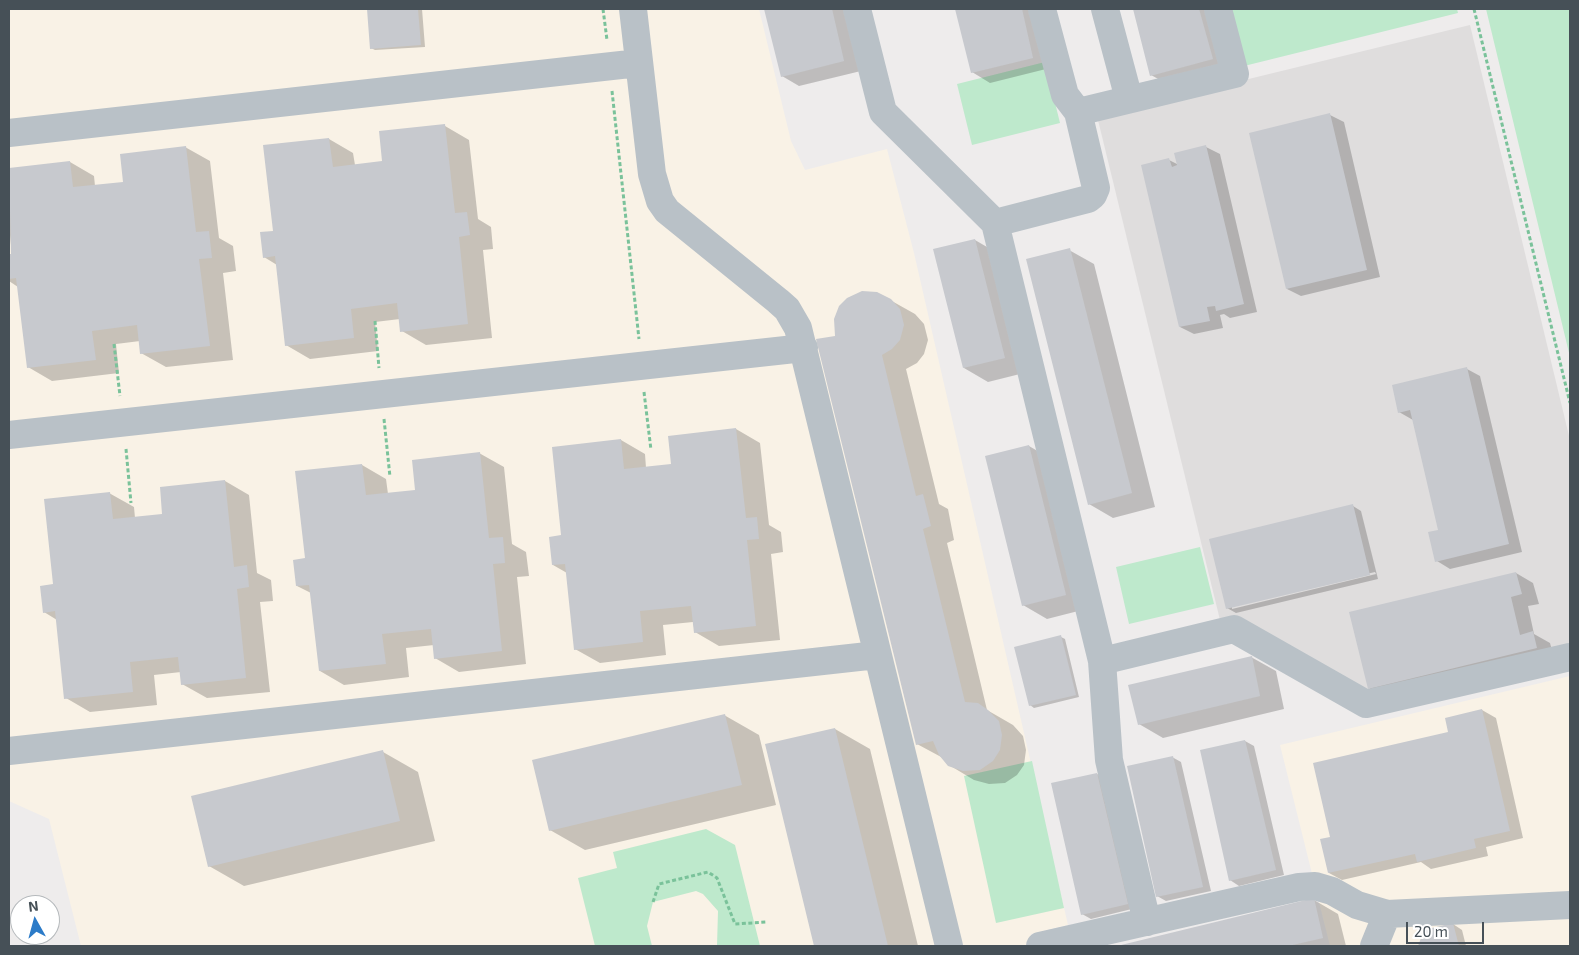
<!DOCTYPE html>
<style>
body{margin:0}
#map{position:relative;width:1579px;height:955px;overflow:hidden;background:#eeecec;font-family:"Exo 2",sans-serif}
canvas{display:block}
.frame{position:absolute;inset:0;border:10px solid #465057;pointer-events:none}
.north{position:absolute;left:10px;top:895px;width:50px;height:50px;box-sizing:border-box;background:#fff;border:1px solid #b5b9bc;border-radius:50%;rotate:353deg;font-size:14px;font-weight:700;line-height:20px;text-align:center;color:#465057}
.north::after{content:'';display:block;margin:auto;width:18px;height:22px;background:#2c7bc8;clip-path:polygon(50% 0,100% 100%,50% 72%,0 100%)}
.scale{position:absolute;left:1406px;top:922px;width:78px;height:22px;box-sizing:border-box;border:2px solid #465057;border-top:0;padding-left:6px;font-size:15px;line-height:18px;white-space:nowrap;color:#465057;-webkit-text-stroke:4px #fff;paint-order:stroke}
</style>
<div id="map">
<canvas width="1579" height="955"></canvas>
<div class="frame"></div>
<div class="north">N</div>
<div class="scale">20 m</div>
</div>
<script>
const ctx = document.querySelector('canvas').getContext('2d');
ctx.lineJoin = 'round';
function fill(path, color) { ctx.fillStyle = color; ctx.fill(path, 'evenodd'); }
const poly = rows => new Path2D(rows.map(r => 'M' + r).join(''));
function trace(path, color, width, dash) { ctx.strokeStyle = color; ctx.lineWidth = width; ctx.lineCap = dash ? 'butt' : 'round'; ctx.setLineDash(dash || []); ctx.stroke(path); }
fill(poly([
 [9,9,759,9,791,141,805,170,887,149,914,253,1068,925,1031,934,1034,946,81,946,49,819,9,801],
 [1570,676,1570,946,1330,946,1280,745]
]), '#f9f2e6');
fill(poly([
 [1470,25,1570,440,1570,649,1369,697,1220,620,1097,116]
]), '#dfdddd');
fill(poly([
 [1221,9,1457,9,1458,13,1236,68],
 [1486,9,1570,9,1570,357],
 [1045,62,1060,123,972,145,957,84],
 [1200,547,1214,604,1129,624,1116,567],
 [1032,761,1064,908,996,923,964,776],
 [706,829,735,845,760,946,717,946,718,911,703,894,696,891,653,902,647,926,652,946,595,946,578,878,617,868,613,852]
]), '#bee9cc');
fill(poly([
 [368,9,422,9,425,47,375,50,371,48],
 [766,9,846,9,861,71,799,86,782,76],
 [957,9,1036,9,1050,68,990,83,972,72],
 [1134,9,1214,9,1230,69,1169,85,1151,75],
 [1330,115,1344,122,1380,277,1301,296,1287,289],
 [445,126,469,140,478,219,491,227,493,249,483,250,492,338,426,345,402,331,400,319,375,322,378,351,310,359,286,345,277,265,264,257,274,232,329,139,353,153,355,165,384,162],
 [185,147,210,161,219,238,233,246,236,271,223,273,233,360,166,367,141,353,140,341,116,344,119,373,52,381,28,367,18,287,9,281,9,255,12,255,9,225,9,169,70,162,94,176,95,186,125,183],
 [1206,147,1220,154,1257,312,1230,318,1224,314,1220,315,1223,328,1194,334,1180,327,1169,160,1179,165],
 [975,240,999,254,1028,372,988,382,964,368],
 [1069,250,1094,264,1155,507,1113,518,1089,504],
 [890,300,915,314,924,324,928,340,924,354,917,363,906,369,939,504,948,509,954,540,947,543,987,710,1013,725,1023,736,1026,750,1024,765,1017,775,1005,783,989,784,974,780,949,765,943,758,917,744,837,337],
 [1467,369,1480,376,1522,552,1450,569,1437,561,1440,530,1413,420,1399,412],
 [736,429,760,443,769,525,781,532,783,552,771,554,780,640,719,646,695,632,693,622,663,625,666,655,600,663,575,649,567,573,553,565,563,536,621,440,645,454,646,468,672,466],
 [1029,446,1053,460,1090,608,1047,619,1023,605],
 [479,453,504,467,512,544,526,552,529,576,517,577,526,664,459,672,435,658,434,645,406,648,409,677,344,685,320,671,311,593,297,586,306,559,362,465,386,479,388,494,417,491],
 [225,481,249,495,257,573,271,580,273,601,260,602,270,692,207,698,182,684,181,672,154,675,157,705,90,712,66,698,57,620,44,612,54,586,109,493,134,507,135,518,164,515],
 [1353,506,1361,511,1378,579,1236,613,1227,608],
 [1375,572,1376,574,1232,609,1232,606],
 [1516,573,1533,583,1539,604,1528,606,1534,634,1550,643,1554,658,1387,698,1369,688],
 [1061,637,1065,639,1079,697,1034,708,1030,705],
 [1251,657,1276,671,1284,709,1163,738,1139,724],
 [1482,710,1496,718,1523,838,1486,847,1488,856,1431,869,1421,862,1342,880,1329,873,1331,838],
 [724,715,759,735,776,805,585,850,550,830],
 [835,729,870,749,918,946,815,946,767,745],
 [1245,741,1254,746,1284,875,1239,886,1230,880],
 [383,752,418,772,435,841,244,886,209,866],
 [1172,757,1181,762,1211,891,1166,901,1157,896],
 [1097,774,1106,780,1136,908,1091,919,1082,914],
 [1314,900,1338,914,1346,946,1120,946],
 [1453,924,1462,930,1466,946,1419,946,1425,931]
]), '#0003');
fill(poly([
 [367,9,418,9,421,45,370,49],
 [764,9,832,9,844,61,781,77],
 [955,9,1022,9,1033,58,971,73],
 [1133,9,1199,9,1213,59,1150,76],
 [1330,113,1367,270,1286,289,1249,133],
 [445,124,455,213,467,212,470,235,459,237,468,324,400,332,397,303,351,309,354,338,285,346,275,256,263,258,260,232,273,231,263,145,329,138,333,167,382,161,379,131],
 [1206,145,1244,304,1216,311,1215,306,1207,307,1210,321,1179,327,1141,165,1169,158,1172,167,1177,165,1174,153],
 [186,146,196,232,209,231,212,258,199,259,210,346,140,354,137,325,92,331,96,360,27,368,16,278,9,279,9,254,11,254,9,168,70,161,73,187,123,182,120,154],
 [975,239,1005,358,963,368,933,249],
 [1070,248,1132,493,1088,505,1026,259],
 [862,291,877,292,891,299,900,309,904,325,900,340,892,349,882,355,916,496,923,494,931,526,923,529,965,702,978,703,988,710,999,721,1002,735,1000,750,993,761,980,770,963,771,948,766,939,755,933,741,916,745,816,339,835,336,834,319,839,306,847,298],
 [1467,367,1509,544,1435,562,1428,532,1438,530,1410,410,1398,413,1392,385],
 [736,428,746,518,757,517,759,539,747,540,756,626,694,633,691,606,640,611,643,642,574,650,565,564,552,565,549,537,561,535,552,447,621,439,624,469,671,464,668,436],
 [1029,445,1066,595,1022,606,985,456],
 [480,452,489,538,503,537,505,563,493,564,502,651,434,659,431,629,382,634,386,664,319,671,309,585,296,586,293,560,305,558,295,471,362,464,366,495,415,490,412,460],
 [225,480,234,567,247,565,249,587,237,589,246,678,181,685,178,657,130,662,133,692,64,699,55,611,43,613,40,586,53,584,44,499,110,492,113,519,162,514,160,487],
 [1353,504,1370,575,1226,609,1209,539],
 [1516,572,1522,594,1511,597,1520,635,1533,631,1537,648,1368,689,1349,612],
 [1061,635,1076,695,1029,706,1014,647],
 [1252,656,1260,696,1138,725,1128,685],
 [1482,709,1510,831,1474,839,1476,848,1417,862,1415,854,1328,873,1320,839,1330,837,1313,763,1448,732,1445,718],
 [725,714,742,785,549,831,532,760],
 [835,728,888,946,814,946,765,744],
 [1245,740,1276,870,1229,881,1200,750],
 [383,750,400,821,208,867,191,796],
 [1173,756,1203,887,1156,897,1127,766],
 [1097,773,1128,904,1081,915,1051,783],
 [1314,898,1323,938,1288,946,1117,946],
 [1453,923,1459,946,1418,946,1424,930]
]), '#c7c9ce');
trace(poly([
 [603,9,607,40],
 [1474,9,1570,403],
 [612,91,639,339],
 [375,321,379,368],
 [114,344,120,396],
 [644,392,651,450],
 [384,419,390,477],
 [126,449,131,503],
 [653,902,659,884,708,872,717,878,735,924,766,922]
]), '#7ac29a', 3, [4, 2.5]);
trace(poly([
 [633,9,652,174,660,201,667,211,778,301,787,309,798,328,949,946],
 [857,9,883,112,995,223,1102,661,1109,760,1147,922],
 [1105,9,1129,99],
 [1078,112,1235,74,1218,9],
 [9,133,639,63],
 [995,223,1088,199,1093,195,1096,188,1078,112,1065,95,1042,9],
 [9,435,804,348],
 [1102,661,1234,629,1366,704,1570,657],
 [9,751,877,655],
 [1040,946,1299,887,1315,886,1332,891,1357,905,1387,914],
 [1374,946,1387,914,1570,905]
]), '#b9c1c7', 28);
</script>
